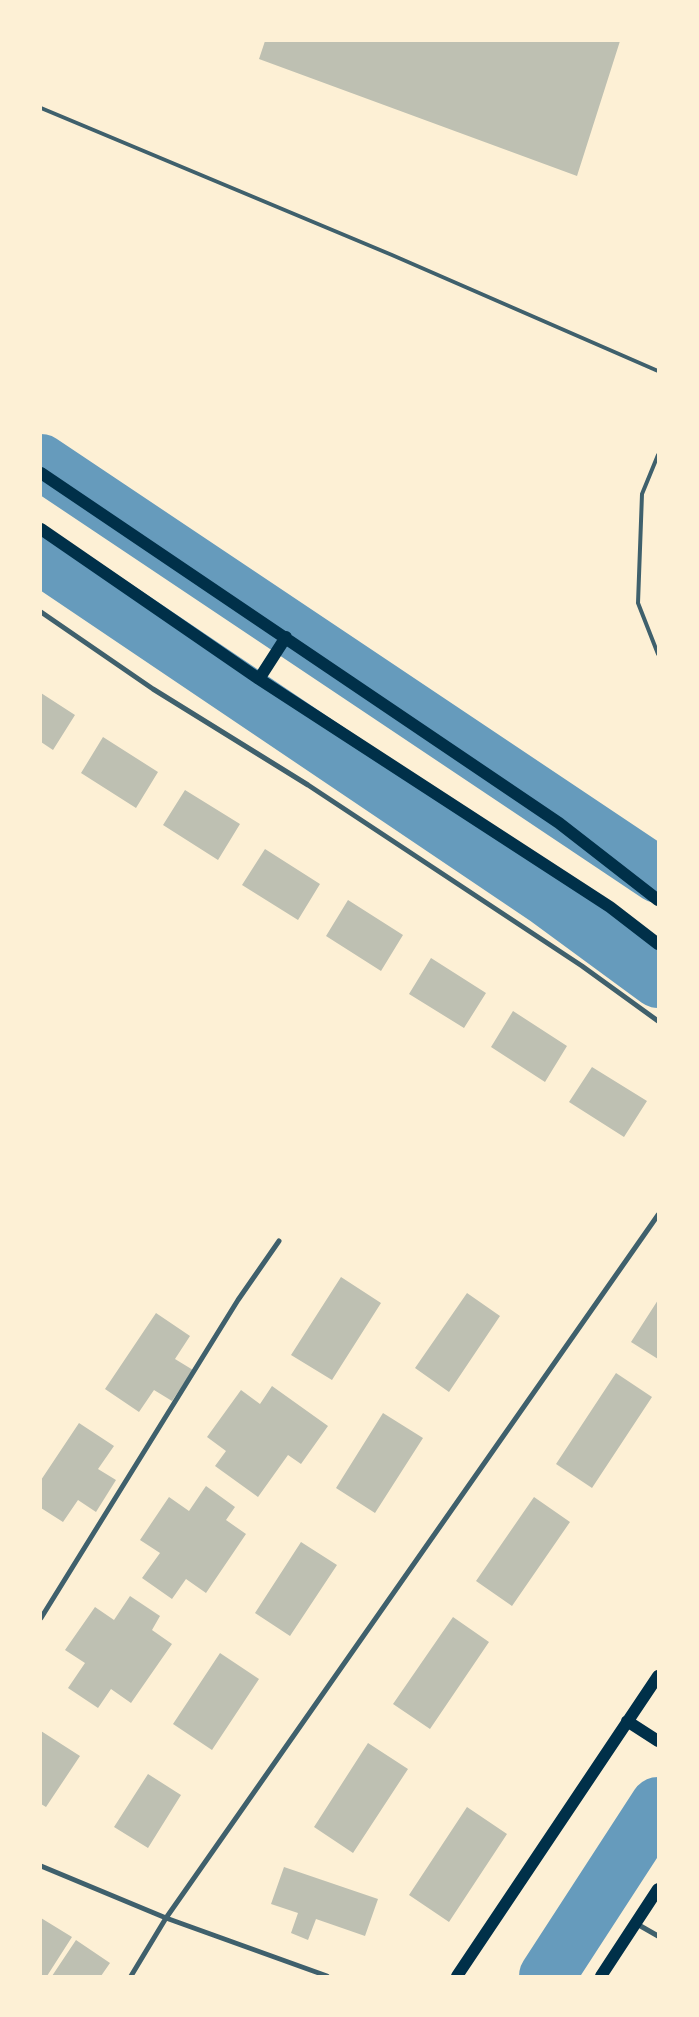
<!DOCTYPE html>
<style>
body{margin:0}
#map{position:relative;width:699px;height:2017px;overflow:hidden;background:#fdf0d5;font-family:Barlow,sans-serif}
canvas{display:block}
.frame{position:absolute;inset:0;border:42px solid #fdf0d5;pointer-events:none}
</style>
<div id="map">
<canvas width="699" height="2017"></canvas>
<div class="frame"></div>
</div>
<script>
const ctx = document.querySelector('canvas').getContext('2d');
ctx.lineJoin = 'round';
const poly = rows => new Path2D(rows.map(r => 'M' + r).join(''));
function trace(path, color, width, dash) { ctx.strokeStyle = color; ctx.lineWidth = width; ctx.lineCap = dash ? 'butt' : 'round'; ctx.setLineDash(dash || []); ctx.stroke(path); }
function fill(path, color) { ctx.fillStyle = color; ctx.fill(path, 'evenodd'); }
trace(poly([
 [41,462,658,875],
 [41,557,545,897,658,980],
 [547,1976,658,1805]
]), '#669bbc', 56);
fill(poly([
 [265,41,620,41,577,176,259,59],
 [41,693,75,715,53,750,41,742],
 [103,737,158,772,136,808,81,773],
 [185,790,240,824,218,860,163,825],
 [265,849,320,884,298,920,242,885],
 [348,900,403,935,381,971,326,936],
 [431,958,486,993,464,1028,409,994],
 [513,1011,567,1046,545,1082,491,1047],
 [592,1067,647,1101,624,1137,569,1102],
 [341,1277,381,1303,332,1380,291,1355],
 [467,1293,500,1316,449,1392,415,1368],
 [658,1300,658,1359,631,1342],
 [156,1313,190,1336,175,1359,193,1370,172,1401,154,1390,139,1412,105,1389],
 [616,1373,652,1397,592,1488,556,1464],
 [272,1386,328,1426,301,1464,288,1455,258,1497,215,1466,226,1451,207,1437,241,1390,260,1404],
 [383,1413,423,1438,375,1513,336,1488],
 [79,1423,114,1446,98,1469,116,1480,96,1512,78,1500,63,1522,41,1508,41,1480],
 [206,1486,235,1507,226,1520,246,1534,206,1593,186,1579,172,1599,142,1578,160,1553,140,1540,169,1497,189,1511],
 [534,1497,570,1522,512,1606,476,1581],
 [301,1542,337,1565,290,1636,255,1613],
 [130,1596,160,1616,152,1630,172,1644,131,1703,111,1689,98,1708,68,1688,85,1663,65,1650,95,1607,114,1620],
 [453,1617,489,1642,430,1729,393,1704],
 [220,1653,259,1679,212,1750,173,1724],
 [41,1731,80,1756,46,1807,41,1804],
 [368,1743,408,1769,353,1853,314,1827],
 [148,1774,181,1795,148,1848,114,1827],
 [467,1807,507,1834,449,1922,409,1895],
 [284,1867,378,1899,365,1936,316,1919,308,1940,291,1933,298,1913,271,1904],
 [41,1918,72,1937,47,1976,41,1976],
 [76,1940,110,1963,101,1976,52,1976]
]), '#bec0b2');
trace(poly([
 [41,108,392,255,658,371],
 [658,455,642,494,638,603,658,654]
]), '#3f606c', 4);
trace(poly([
 [41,612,153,689,308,785,582,966,658,1021],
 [41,1618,238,1300,279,1241],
 [41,1866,166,1918,327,1976],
 [637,1924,658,1936],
 [131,1976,166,1918,658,1215]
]), '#3f606c', 5);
trace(poly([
 [41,473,559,823,658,900],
 [41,529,259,679,610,907,658,944],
 [259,679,286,637],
 [627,1721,658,1741],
 [457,1976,658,1676],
 [601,1976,658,1889]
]), '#003049', 12);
</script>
